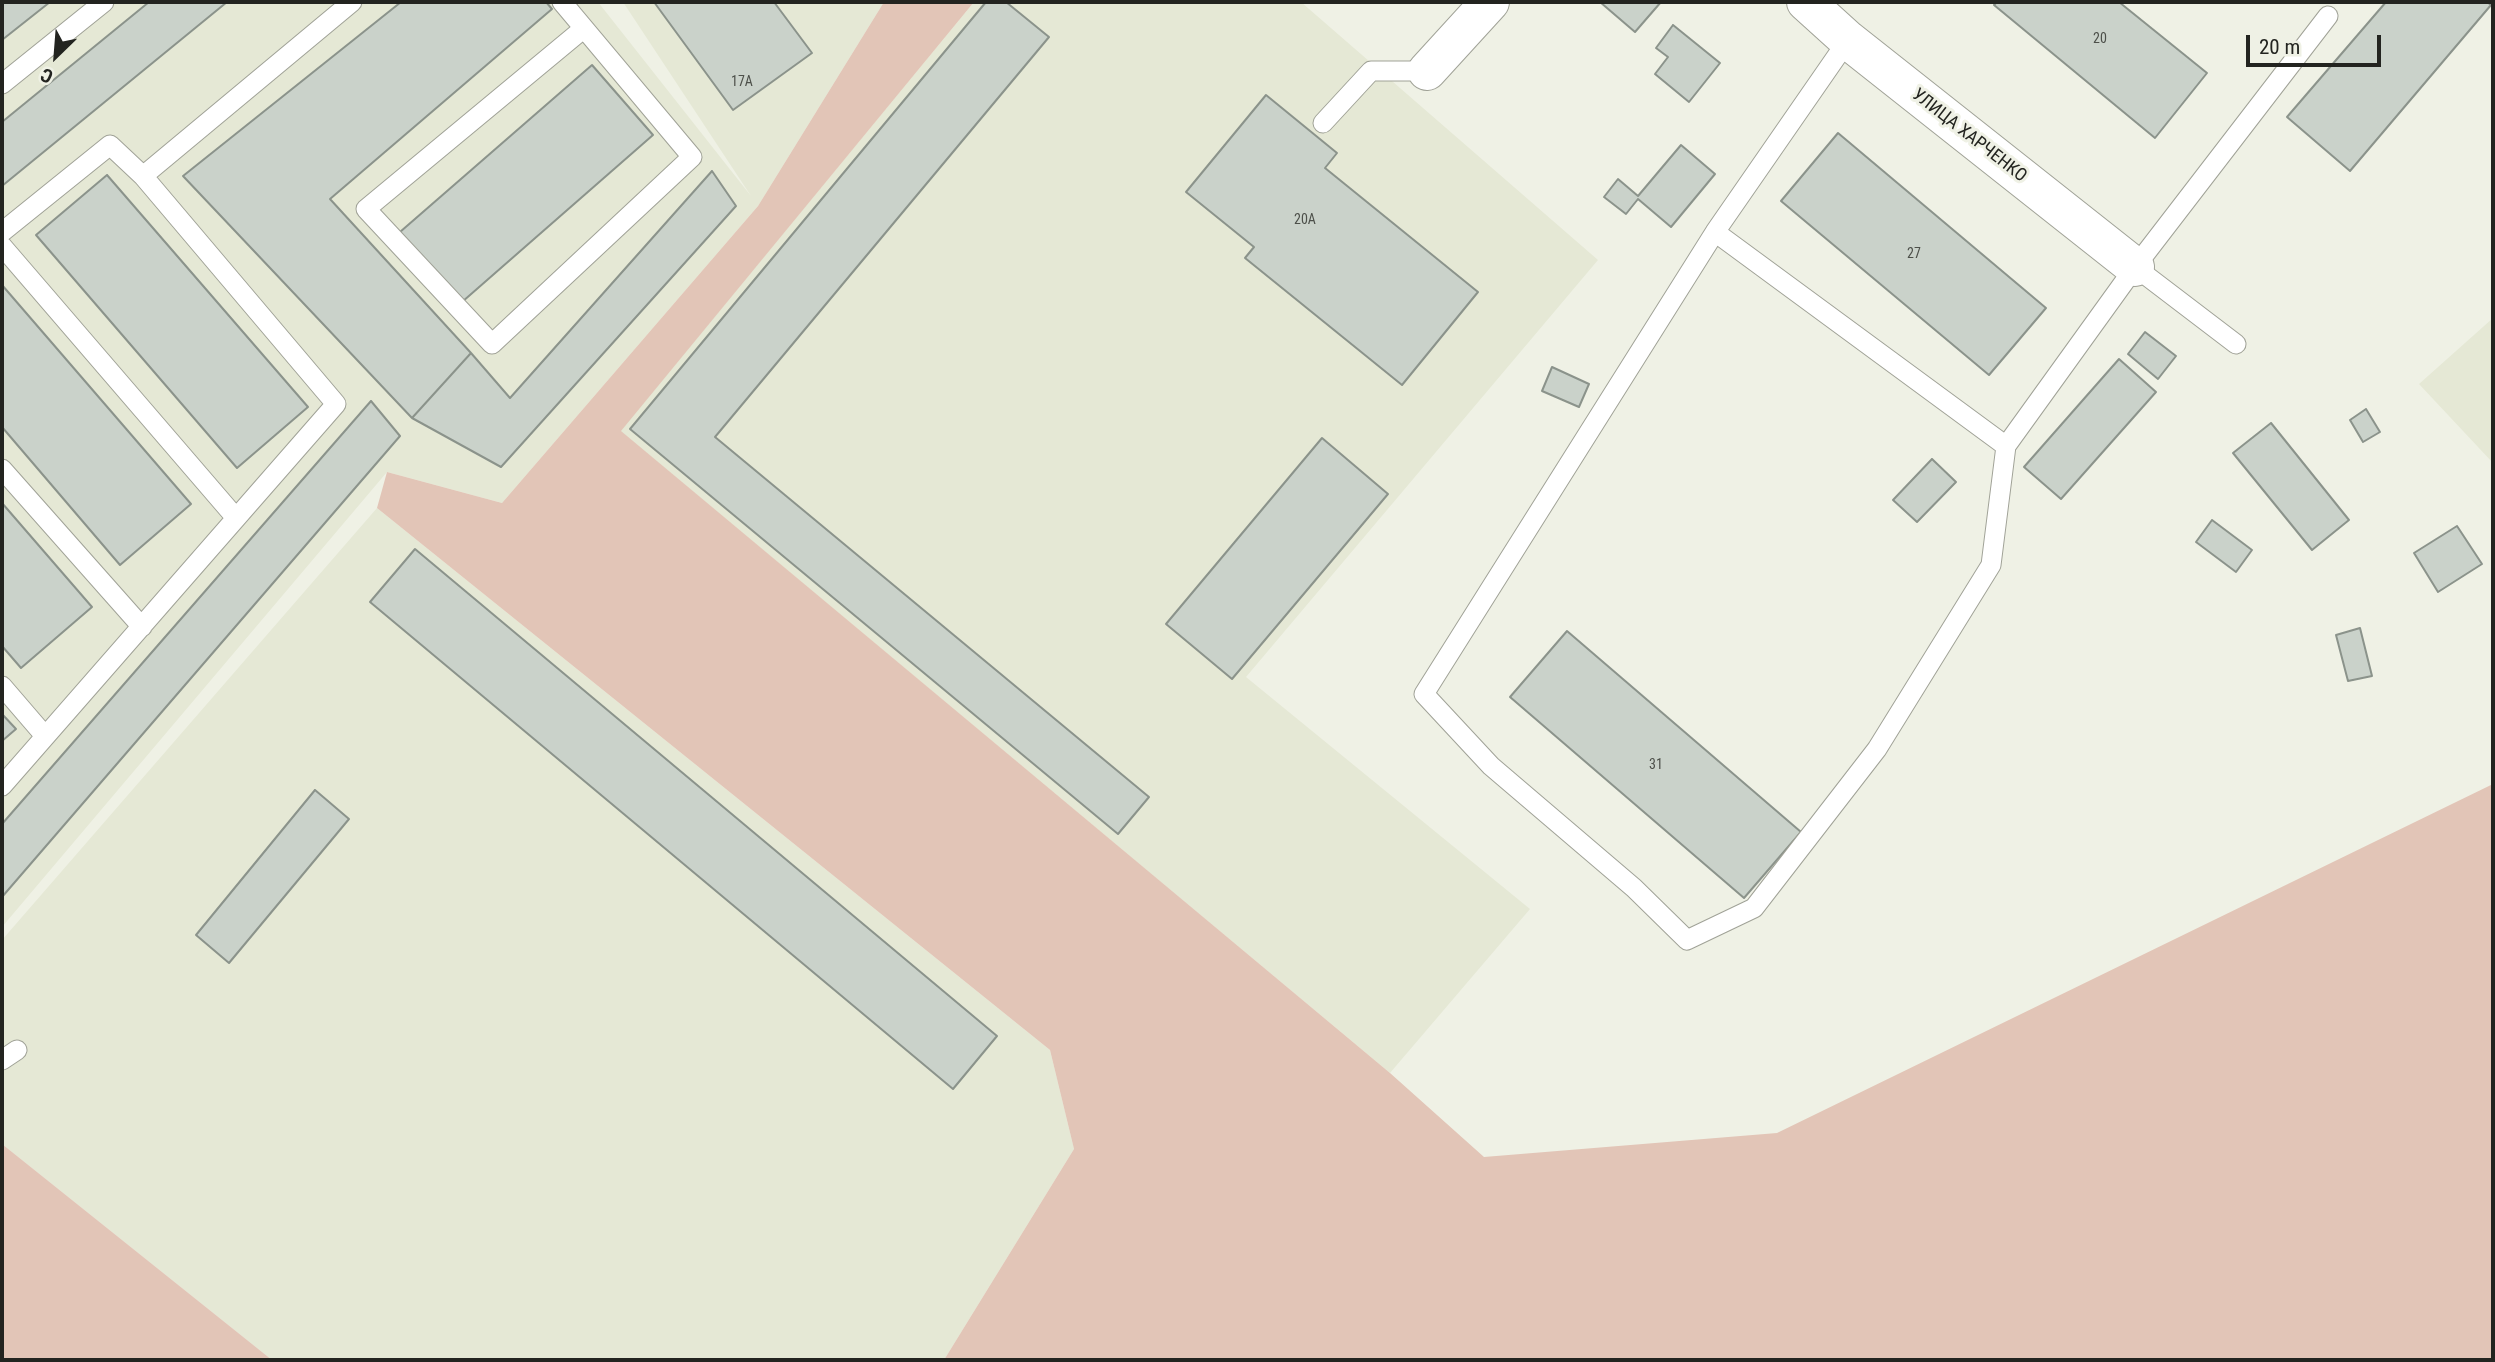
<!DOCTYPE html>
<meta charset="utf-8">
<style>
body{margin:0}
#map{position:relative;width:2495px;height:1362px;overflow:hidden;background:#eff1e5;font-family:"Roboto Condensed",sans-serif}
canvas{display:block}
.frame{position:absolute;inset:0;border:4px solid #232420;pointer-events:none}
.north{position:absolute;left:21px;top:21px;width:70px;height:70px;-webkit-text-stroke:5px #eff1e5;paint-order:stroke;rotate:205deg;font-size:19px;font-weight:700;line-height:28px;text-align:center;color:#232420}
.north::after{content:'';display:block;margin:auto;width:24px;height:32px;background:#232420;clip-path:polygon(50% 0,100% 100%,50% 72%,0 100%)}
.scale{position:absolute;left:2246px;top:35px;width:135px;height:32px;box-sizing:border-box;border:4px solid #232420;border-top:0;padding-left:9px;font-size:21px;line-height:24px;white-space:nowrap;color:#232420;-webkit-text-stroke:5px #eff1e5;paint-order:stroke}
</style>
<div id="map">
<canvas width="2495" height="1362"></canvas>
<div class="frame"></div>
<div class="north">С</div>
<div class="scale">20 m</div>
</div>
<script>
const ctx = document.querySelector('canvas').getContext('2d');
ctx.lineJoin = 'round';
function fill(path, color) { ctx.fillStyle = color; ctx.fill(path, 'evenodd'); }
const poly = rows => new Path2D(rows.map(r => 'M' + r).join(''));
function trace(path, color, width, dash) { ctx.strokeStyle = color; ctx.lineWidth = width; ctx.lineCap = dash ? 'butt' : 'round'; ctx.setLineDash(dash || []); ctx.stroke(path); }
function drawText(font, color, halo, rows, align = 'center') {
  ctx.font = font + ' "Roboto Condensed",sans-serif'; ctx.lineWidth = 6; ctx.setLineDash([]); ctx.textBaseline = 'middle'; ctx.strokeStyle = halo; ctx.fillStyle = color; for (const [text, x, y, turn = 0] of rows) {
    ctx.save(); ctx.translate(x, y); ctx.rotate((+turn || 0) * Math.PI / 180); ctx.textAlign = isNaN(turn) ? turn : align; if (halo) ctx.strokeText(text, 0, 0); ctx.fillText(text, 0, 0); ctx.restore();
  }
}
fill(poly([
 [2,2,598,2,751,196,623,2,884,2,758,206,502,503,387,472,2,927],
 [974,2,1301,2,1598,260,1246,677,1530,909,1390,1073,620,431],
 [2493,318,2493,463,2419,384],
 [377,508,1050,1050,1074,1149,944,1360,272,1360,2,1144,2,940]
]), '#e5e8d5');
fill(poly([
 [884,2,974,2,621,431,1390,1073,1484,1157,1777,1133,2493,784,2493,1360,944,1360,1074,1149,1050,1050,377,508,387,472,502,503,758,206],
 [2,1144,272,1360,2,1360]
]), '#e2c5b7');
const building = poly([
 [2,2,50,2,2,40,2,2],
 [149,2,227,2,2,186,2,122,149,2],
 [401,2,546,2,552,9,330,199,471,353,412,418,183,176,401,2],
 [654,2,774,2,812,53,733,110,654,2],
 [986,2,1006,2,1049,37,715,437,1149,797,1118,834,630,429,986,2],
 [1600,2,1661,2,1635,32,1600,2],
 [1997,2,2119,2,2207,73,2155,138,1994,5,1997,2],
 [2386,2,2487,2,2491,5,2350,171,2287,117,2386,2],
 [1673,25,1720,63,1689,102,1655,74,1668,57,1656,48,1673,25],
 [592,65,653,135,462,302,400,232,592,65],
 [1266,95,1337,153,1325,168,1478,292,1402,385,1245,258,1254,247,1186,192,1266,95],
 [1838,133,2046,308,1989,375,1781,201,1838,133],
 [1681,145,1715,174,1671,227,1638,199,1626,214,1604,197,1618,179,1638,196,1681,145],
 [712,171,736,206,501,467,412,418,471,353,510,398,712,171],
 [107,175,308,407,237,468,36,235,107,175],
 [2,285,191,504,120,565,2,427,2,285],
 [2145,332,2176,356,2158,379,2128,354,2145,332],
 [2119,359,2156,392,2061,499,2024,467,2119,359],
 [1552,367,1589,384,1579,407,1542,391,1552,367],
 [371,401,400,436,2,897,2,824,371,401],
 [2366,409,2380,432,2363,442,2350,420,2366,409],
 [2271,423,2349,520,2312,550,2233,453,2271,423],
 [1322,438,1388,494,1232,679,1166,624,1322,438],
 [1932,459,1956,482,1917,522,1893,500,1932,459],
 [2,503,92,607,21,668,2,646,2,503],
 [2212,520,2252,550,2236,572,2196,542,2212,520],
 [2457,526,2482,564,2438,592,2414,553,2457,526],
 [415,549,997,1036,953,1089,370,602,415,549],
 [2360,628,2372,676,2348,681,2336,635,2360,628],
 [1567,631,1801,832,1744,898,1510,697,1567,631],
 [2,714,16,729,2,741,2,714],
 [315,790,349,819,229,963,196,935,315,790]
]);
fill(building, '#cad2ca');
trace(building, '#8b938b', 2);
const lane = poly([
 [562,2,692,157,492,344,366,209,583,29],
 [1848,40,1715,232,1424,694,1491,766,1634,888,1687,940,1754,908,1877,749,1991,565,2006,446,2135,267,2328,16],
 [2,84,104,2],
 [1323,123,1371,71,1427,71],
 [143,176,352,2],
 [2,232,110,145,143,176,336,404,2,786],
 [1715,232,2006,446],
 [2,246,236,518],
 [2135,267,2236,344],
 [2,469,142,627],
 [2,686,45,736],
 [2,1060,17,1050]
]);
const street = poly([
 [1806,2,1848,40,2135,267],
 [1427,71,1490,2]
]);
trace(lane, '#a0a297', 21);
trace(street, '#a0a297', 40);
trace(lane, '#fff', 19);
trace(street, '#fff', 38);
drawText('14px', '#4d504a', null, [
 ["20",2100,39],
 ["17А",742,82],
 ["20А",1305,220],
 ["27",1914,254],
 ["31",1656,765]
]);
drawText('18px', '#232420', '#eff1e5', [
 ["УЛИЦА ХАРЧЕНКО",1969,136,38]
]);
</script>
